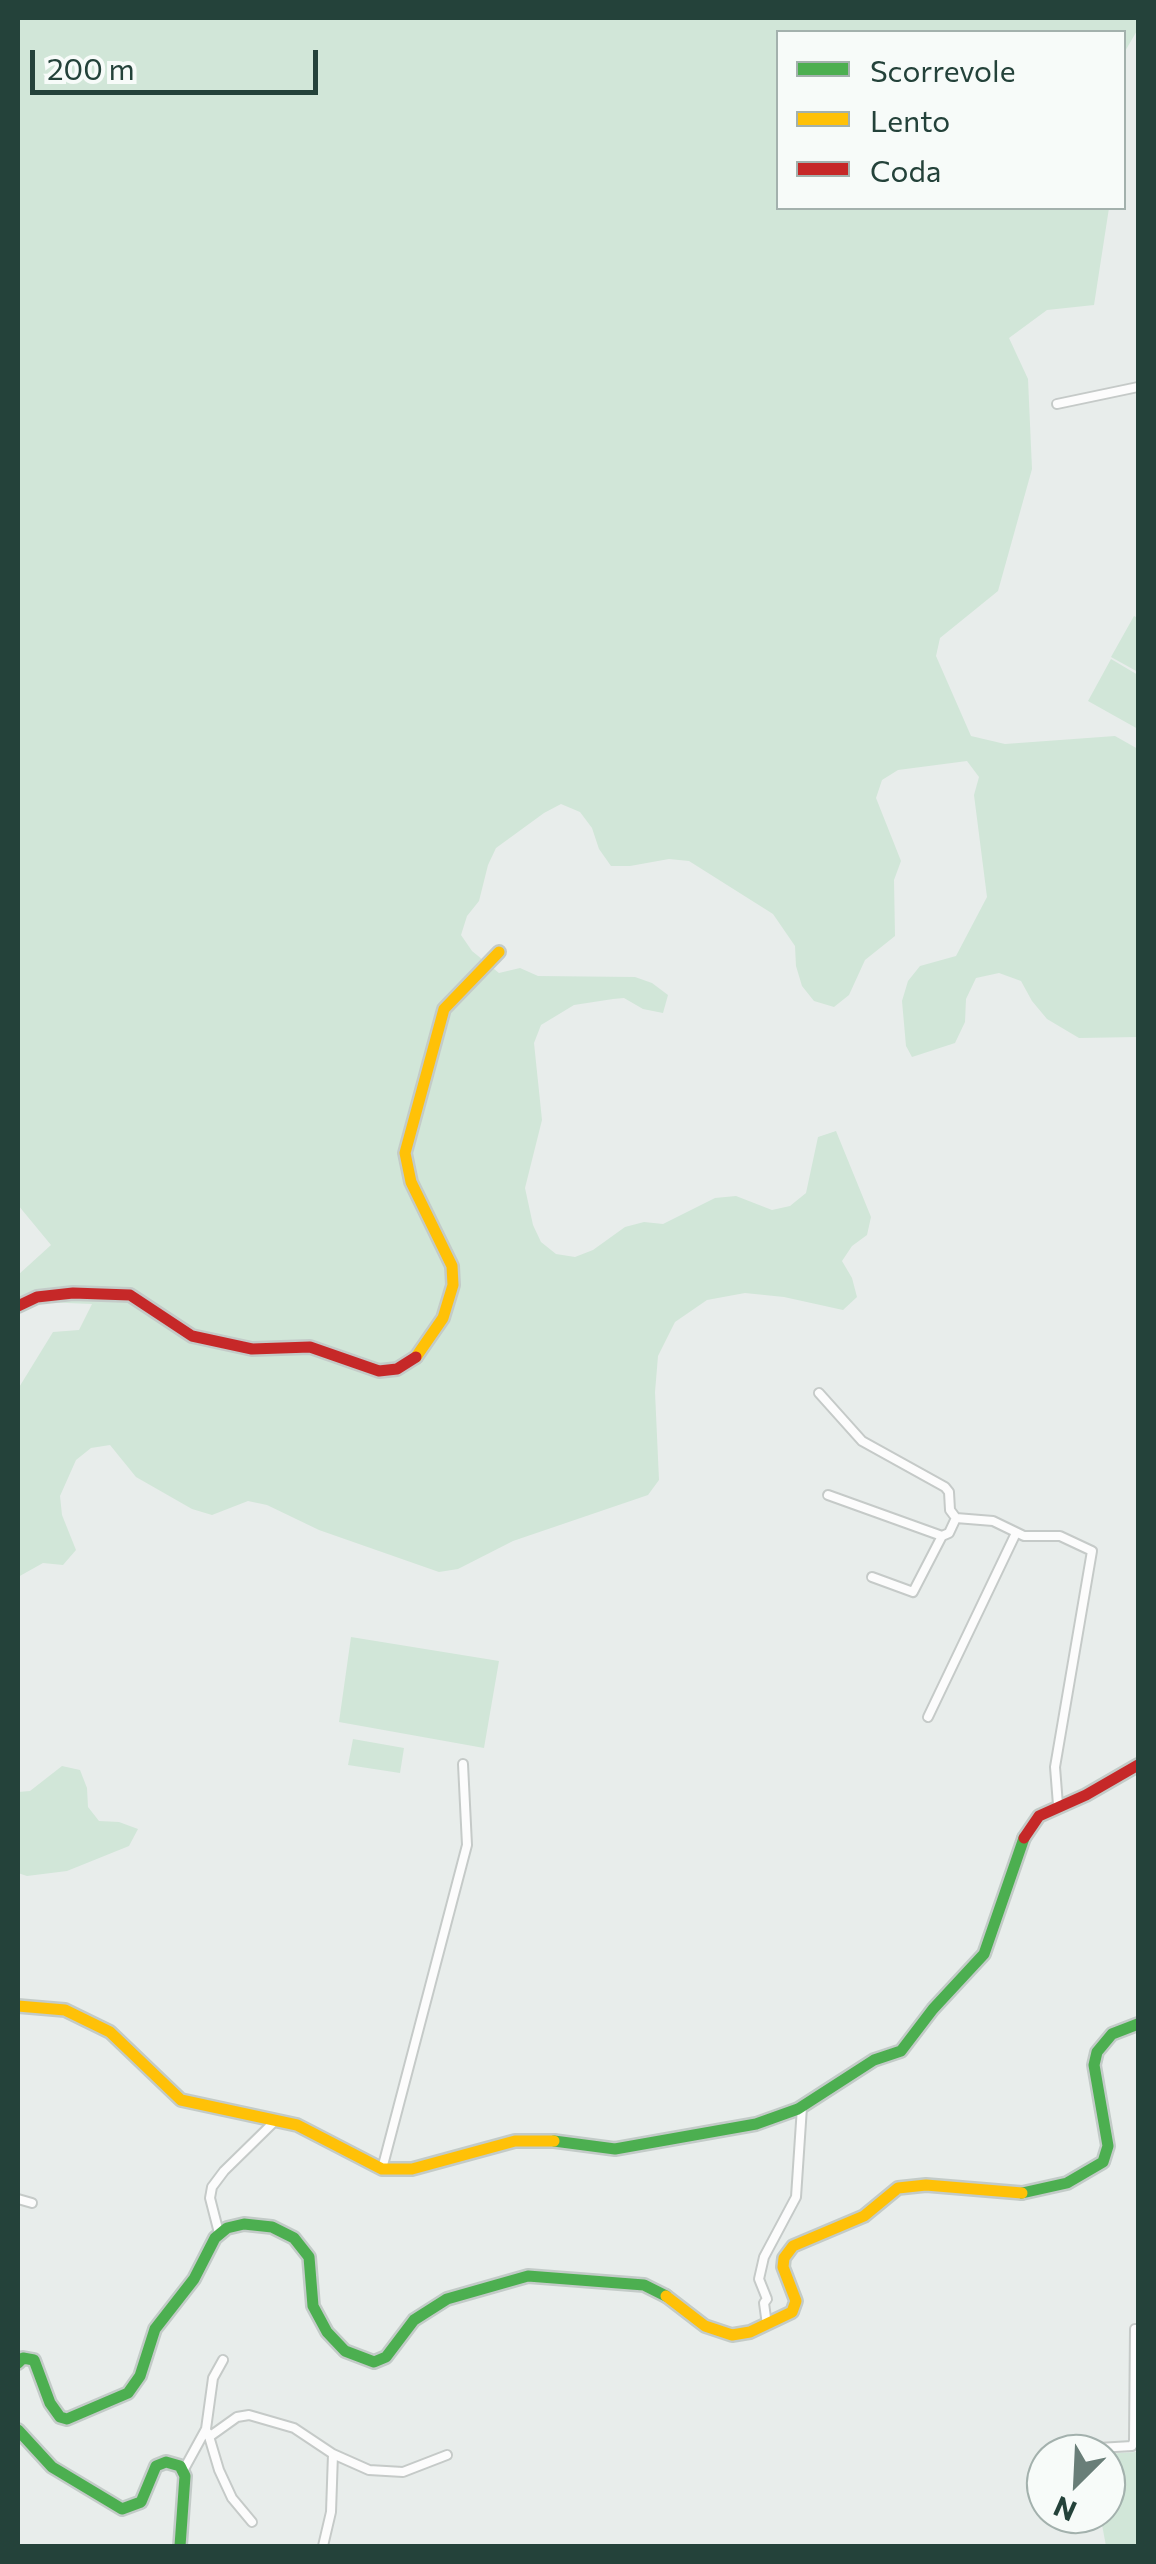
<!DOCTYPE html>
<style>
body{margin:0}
#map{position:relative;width:1156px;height:2564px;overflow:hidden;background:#e8edeb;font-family:Commissioner,sans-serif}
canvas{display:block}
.frame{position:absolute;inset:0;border:20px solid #24423a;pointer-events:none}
.legend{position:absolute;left:776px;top:30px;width:350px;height:180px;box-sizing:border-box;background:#f7fbf9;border:2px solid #a3b1ad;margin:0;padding:12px 18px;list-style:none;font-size:30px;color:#24423a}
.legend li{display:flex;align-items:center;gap:20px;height:50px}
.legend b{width:50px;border:2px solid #a3b1ad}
.north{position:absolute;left:1026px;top:2434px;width:100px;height:100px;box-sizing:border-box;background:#f7fbf9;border:2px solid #a3b1ad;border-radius:50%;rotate:204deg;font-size:28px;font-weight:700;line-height:40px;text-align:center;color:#24423a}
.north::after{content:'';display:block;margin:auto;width:35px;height:45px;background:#697e78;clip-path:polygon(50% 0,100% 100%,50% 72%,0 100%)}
.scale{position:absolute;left:30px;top:50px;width:288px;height:45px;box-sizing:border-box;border:5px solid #24423a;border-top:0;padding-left:12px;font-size:30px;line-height:35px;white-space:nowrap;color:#24423a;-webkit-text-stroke:8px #f7fbf9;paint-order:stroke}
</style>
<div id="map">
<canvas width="1156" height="2564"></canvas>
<div class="frame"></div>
<ul class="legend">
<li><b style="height:12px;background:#4caf50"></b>Scorrevole</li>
<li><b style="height:12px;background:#ffc107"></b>Lento</li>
<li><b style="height:12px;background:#c62828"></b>Coda</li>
</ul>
<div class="north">N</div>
<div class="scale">200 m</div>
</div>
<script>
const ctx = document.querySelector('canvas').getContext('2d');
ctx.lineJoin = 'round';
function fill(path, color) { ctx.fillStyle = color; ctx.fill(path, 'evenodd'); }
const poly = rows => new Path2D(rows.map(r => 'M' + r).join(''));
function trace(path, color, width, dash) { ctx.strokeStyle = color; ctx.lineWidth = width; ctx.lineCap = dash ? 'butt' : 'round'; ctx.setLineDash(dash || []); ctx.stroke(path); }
fill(poly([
 [18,18,1138,18,1138,29,1124,53,1124,32,778,32,778,208,1109,208,1094,305,1047,310,1009,338,1028,379,1032,469,998,591,940,638,936,656,971,736,1005,744,1115,736,1138,749,1138,1037,1079,1038,1047,1019,1032,1001,1021,981,999,973,976,978,966,999,965,1022,955,1043,912,1057,906,1046,902,1001,908,981,920,966,956,956,987,897,974,795,979,777,967,761,898,770,882,780,876,798,901,861,894,880,895,936,865,960,849,995,834,1007,814,1001,802,986,796,966,795,946,773,914,689,861,669,859,630,866,611,866,599,849,592,828,580,812,561,804,544,813,496,848,488,865,479,901,467,916,461,935,472,951,499,973,520,968,538,976,635,977,652,983,668,995,663,1013,643,1009,624,998,613,999,574,1005,541,1025,534,1043,542,1120,525,1188,533,1225,541,1242,556,1254,575,1257,593,1250,625,1227,644,1222,663,1224,715,1198,736,1196,772,1210,790,1206,806,1193,818,1137,836,1131,871,1217,867,1235,852,1246,842,1261,852,1278,857,1297,843,1310,784,1297,745,1293,707,1300,675,1322,658,1356,655,1392,659,1480,648,1495,513,1541,458,1569,439,1572,319,1530,267,1505,248,1501,212,1515,192,1509,136,1477,110,1445,91,1448,76,1460,60,1496,62,1515,76,1550,63,1565,43,1563,18,1577,18,1389,53,1332,79,1330,92,1304,18,1301,18,1275,51,1245,18,1205],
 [1134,616,1138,618,1138,672,1111,657],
 [1111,659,1138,675,1138,729,1088,701],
 [351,1637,499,1661,484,1748,339,1722],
 [353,1739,404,1748,400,1773,348,1765],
 [62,1766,80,1770,87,1788,88,1807,99,1821,119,1822,138,1829,129,1846,67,1871,27,1876,18,1873,18,1792,30,1791],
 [1136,2452,1138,2546,1106,2546,1100,2514,1106,2514,1106,2454]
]), '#d1e6d8');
const street = poly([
 [1057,404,1138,387],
 [819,1393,862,1441,945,1487,949,1492,950,1510,956,1518,993,1521,1024,1536,1060,1536,1092,1551,1055,1767,1058,1805],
 [828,1495,942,1536,949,1533,956,1518],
 [872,1577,913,1592,942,1536],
 [928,1717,1016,1533],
 [382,2169,467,1845,463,1764],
 [18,2199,32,2203],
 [219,2233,210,2198,212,2187,224,2171,274,2122],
 [767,2325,764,2303,767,2299,759,2279,764,2257,796,2197,802,2107],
 [208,2433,219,2470,232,2498,252,2522],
 [209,2437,237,2417,249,2415,294,2428,333,2454,369,2470,403,2472,447,2455],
 [1064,2450,1132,2446,1134,2441,1135,2329,1138,2329],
 [183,2471,206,2429,213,2378,223,2360],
 [323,2546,331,2512,333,2454]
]);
const fast = poly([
 [554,2141,615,2149,756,2124,798,2109,874,2060,901,2051,933,2009,984,1954,1024,1838],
 [1022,2193,1067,2183,1103,2162,1108,2146,1094,2065,1097,2052,1112,2034,1138,2024],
 [18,2363,23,2358,34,2360,50,2403,60,2417,67,2419,128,2393,140,2376,155,2329,194,2279,215,2238,227,2228,244,2224,272,2227,294,2238,309,2257,313,2306,327,2332,345,2351,374,2362,386,2357,414,2320,447,2299,528,2276,644,2285,666,2296],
 [18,2430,52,2467,122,2509,141,2502,156,2466,166,2462,180,2466,185,2476,180,2546]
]);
const slow = poly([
 [416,1357,443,1318,453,1285,452,1266,411,1182,405,1153,444,1009,499,952],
 [18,2006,65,2010,110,2032,181,2100,297,2125,382,2169,412,2169,515,2141,554,2141],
 [666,2296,705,2326,732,2335,750,2332,792,2312,796,2301,783,2267,784,2258,793,2246,864,2216,898,2188,926,2185,1022,2193]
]);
const jam = poly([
 [18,1306,37,1297,73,1293,130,1295,192,1336,252,1349,310,1347,379,1371,397,1369,416,1357],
 [1024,1838,1039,1816,1086,1795,1138,1765]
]);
trace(street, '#c5cac8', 12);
trace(fast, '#c3cbc8', 16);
trace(slow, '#c3cbc8', 16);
trace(jam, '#c3cbc8', 16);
trace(street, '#fcfcfc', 8);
trace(fast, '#4caf50', 11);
trace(slow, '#ffc107', 11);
trace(jam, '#c62828', 11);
</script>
